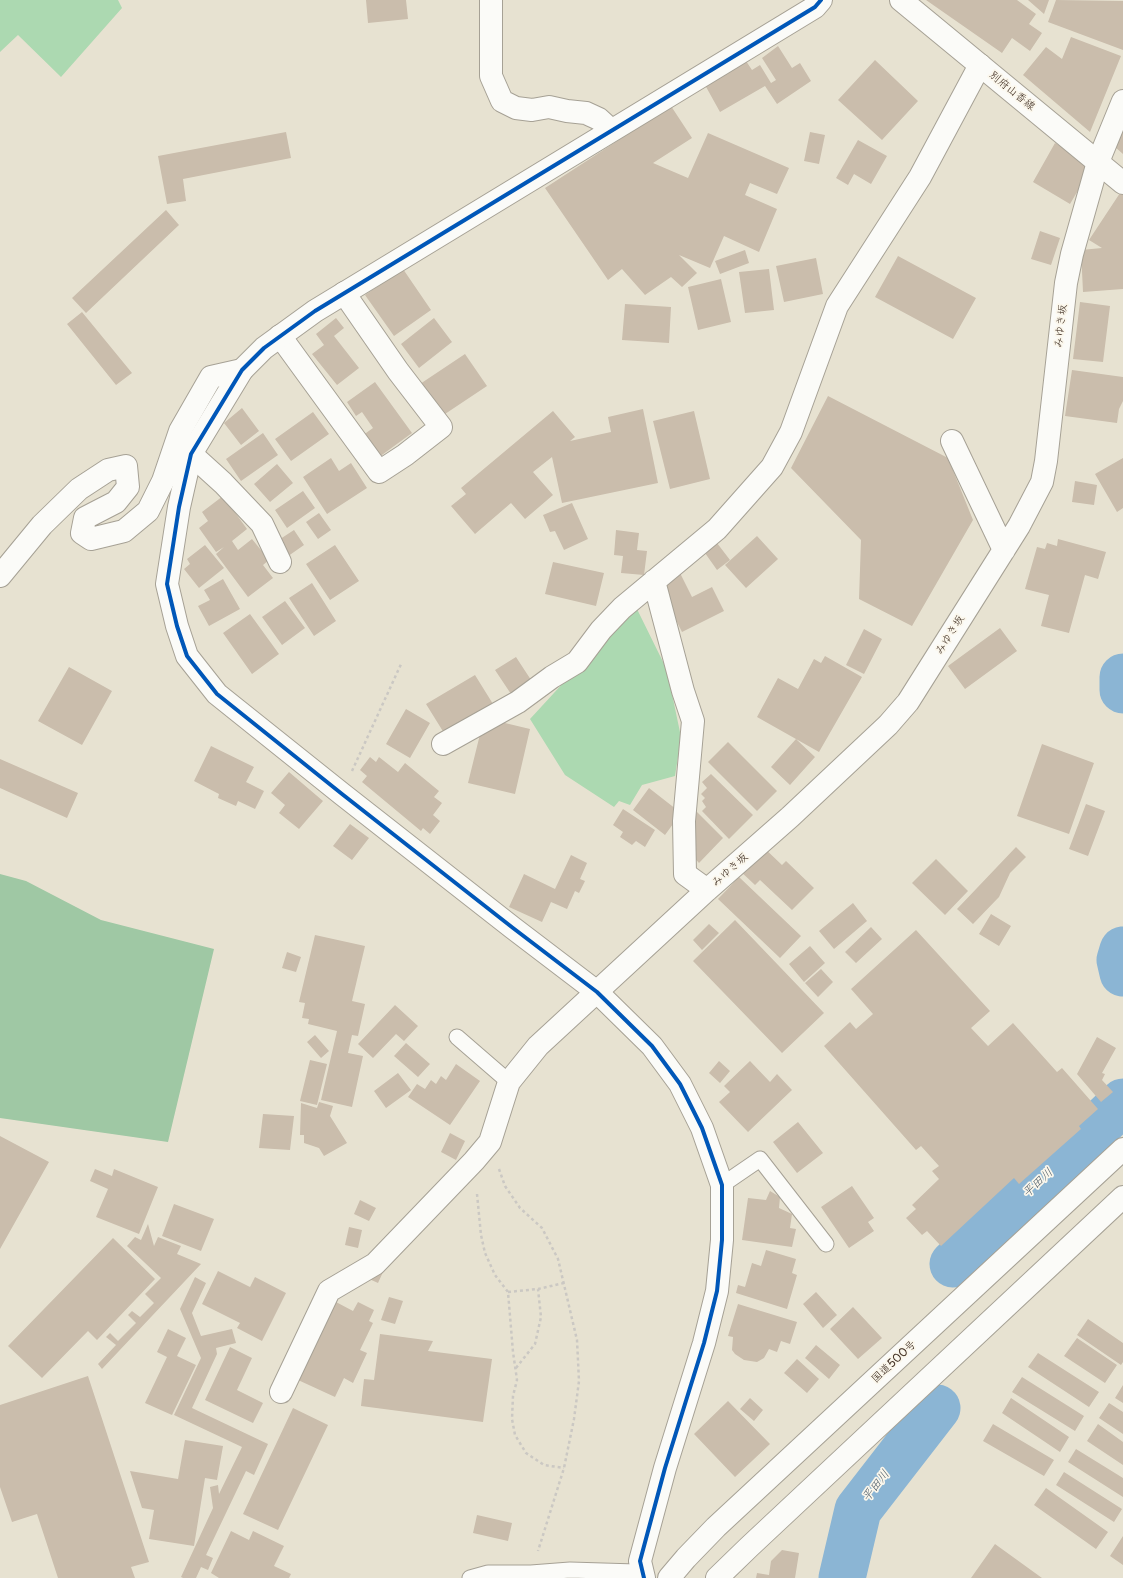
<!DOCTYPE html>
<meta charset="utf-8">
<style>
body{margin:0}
canvas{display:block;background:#e7e2d1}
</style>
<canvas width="1123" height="1578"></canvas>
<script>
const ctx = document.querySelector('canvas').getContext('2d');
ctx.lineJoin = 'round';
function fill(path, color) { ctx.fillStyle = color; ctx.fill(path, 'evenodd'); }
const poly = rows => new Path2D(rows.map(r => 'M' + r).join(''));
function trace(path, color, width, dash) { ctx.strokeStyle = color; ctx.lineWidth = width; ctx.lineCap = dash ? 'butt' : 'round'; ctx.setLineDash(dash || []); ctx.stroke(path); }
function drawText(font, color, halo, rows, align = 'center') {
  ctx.font = font + ' "Playpen Sans","Klee One",sans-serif'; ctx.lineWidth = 3.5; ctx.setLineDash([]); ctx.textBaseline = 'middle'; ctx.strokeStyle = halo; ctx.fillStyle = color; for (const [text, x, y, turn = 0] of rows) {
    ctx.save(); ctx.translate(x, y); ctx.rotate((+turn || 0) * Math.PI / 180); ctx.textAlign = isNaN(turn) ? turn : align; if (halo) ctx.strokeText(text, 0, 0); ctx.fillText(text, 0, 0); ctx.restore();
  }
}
fill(poly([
 [0,0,118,0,122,8,61,77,18,35,0,52],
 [635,605,667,670,681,737,675,776,642,785,630,805,619,801,614,807,565,775,530,719]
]), '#acd9b1');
fill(poly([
 [0,874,26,881,101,920,214,949,168,1142,0,1118]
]), '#9fc8a4');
trace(poly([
 [1123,677,1123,690],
 [1123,950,1120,960,1123,973],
 [953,1264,1123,1102],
 [842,1578,858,1510,937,1408]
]), '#8bb5d4', 47);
fill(poly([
 [366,0,406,0,408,19,368,23],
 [926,0,1017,0,1036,14,1029,24,1042,33,1030,51,1012,38,1002,53],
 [1028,0,1049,0,1044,14],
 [1056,0,1123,1,1123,50,1048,22],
 [1071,37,1121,56,1090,132,1023,75,1046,47,1062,59],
 [778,46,792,68,800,63,811,81,777,104,765,86,720,112,705,85,746,61,752,70,760,65,771,83,776,80,762,58],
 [875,60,918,101,882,140,838,100],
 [671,106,692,138,653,163,688,178,708,133,789,168,777,194,750,183,745,195,777,209,759,252,724,236,710,268,679,255,697,273,682,287,671,277,645,295,622,269,608,280,545,188],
 [1123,125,1123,154,1115,147],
 [286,132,291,158,183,179,186,201,167,204,158,156],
 [810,132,825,135,819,164,804,161],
 [858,140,887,156,871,184,854,174,848,185,836,178],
 [1055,143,1093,165,1070,204,1033,182],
 [1120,193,1123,195,1123,289,1083,292,1081,250,1102,248,1089,240],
 [166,210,179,225,86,313,72,298],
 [1040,231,1060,238,1051,265,1031,259],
 [745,250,749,263,720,274,715,261],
 [898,256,976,298,953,339,875,297],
 [816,258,823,294,784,302,776,266],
 [403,269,431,310,394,336,365,295],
 [769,269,774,310,745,313,739,272],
 [721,279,731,322,698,330,688,287],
 [1080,302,1110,306,1103,362,1073,359],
 [625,304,671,307,669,343,622,340],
 [82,312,132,373,116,385,67,324],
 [336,318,344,328,334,336,359,368,337,385,312,354,324,345,316,334],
 [434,318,452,342,419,368,401,344],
 [465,354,487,386,442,416,420,384],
 [1072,370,1123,377,1123,401,1119,409,1117,423,1065,416],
 [375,382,412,433,375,460,359,438,373,428,362,412,356,416,347,402],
 [828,396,948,458,973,520,912,626,859,599,861,540,791,468],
 [242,408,259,431,241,445,224,423],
 [643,409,658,483,562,503,552,457,533,472,553,495,525,519,511,503,475,534,451,506,466,494,461,488,553,411,575,437,570,441,611,432,608,417],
 [694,411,710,479,670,489,653,421],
 [313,412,329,434,291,461,275,439],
 [263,433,278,455,241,481,226,459],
 [331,458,339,471,351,463,367,488,327,514,303,477],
 [1123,458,1123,508,1117,512,1095,474],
 [277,464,293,483,270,502,254,484],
 [1075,481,1097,485,1094,505,1072,502],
 [303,491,315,508,287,528,275,510],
 [223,496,247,529,232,541,238,550,252,539,269,560,263,565,273,578,248,597,216,554,224,547,216,552,199,528,208,521,202,512],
 [572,503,588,539,564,550,555,531,550,532,543,515],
 [319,513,331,530,318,539,306,522],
 [294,530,304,545,284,559,274,543],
 [616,530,639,533,637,550,647,551,644,575,621,573,623,556,614,555],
 [757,536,778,559,746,588,725,565],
 [1058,539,1106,552,1098,579,1085,575,1069,633,1041,626,1049,595,1025,589,1037,547,1045,549,1047,543,1057,546],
 [717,543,730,560,717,570,705,553],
 [205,545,224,568,199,588,184,569,190,564,187,559],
 [335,545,359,581,330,600,306,564],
 [553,562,604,573,596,606,545,594],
 [680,573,692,597,712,587,724,611,682,632,658,584],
 [223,579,240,609,209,626,198,606,210,600,204,590],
 [312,583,336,621,314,636,289,598],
 [285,601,305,628,282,645,262,617],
 [250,614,279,654,252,674,223,633],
 [1000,628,1017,651,965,689,948,666],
 [864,629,882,639,864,674,846,665],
 [825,656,862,677,819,752,757,717,778,678,798,689,814,659,821,663],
 [516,657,533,683,513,697,495,670],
 [69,667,112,691,82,745,38,721],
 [475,675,493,704,444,733,426,704],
 [406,709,430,723,410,758,386,744],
 [484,718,530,729,515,794,468,783],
 [796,739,815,757,790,785,771,767],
 [728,742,777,791,757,811,708,762],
 [1042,744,1094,763,1069,834,1017,816],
 [211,746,254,767,246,782,264,791,255,809,238,801,236,806,218,798,219,794,194,781],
 [370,757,376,762,379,757,398,772,405,763,439,791,434,797,442,803,433,815,440,821,430,834,423,828,421,831,362,782,367,776,360,770],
 [0,759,78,793,67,818,0,788],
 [289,772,323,801,299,829,279,813,285,805,271,793],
 [711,774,753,815,729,839,702,811,706,807,702,801,705,798,701,794,707,788,702,782],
 [649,788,681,813,665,835,633,810],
 [1086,804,1105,811,1088,856,1069,849],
 [623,809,655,830,645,847,636,841,632,845,620,837,623,832,613,825],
 [695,810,723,838,699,863,690,853],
 [350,824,369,838,352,860,333,846],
 [761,845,782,865,786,861,814,888,792,910,760,880,755,885,738,869],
 [1016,847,1026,857,1010,873,999,897,973,924,957,909],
 [571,855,587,863,580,879,585,881,579,893,575,891,567,909,551,902,542,922,509,907,524,874,555,889],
 [936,859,968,891,945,915,912,883],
 [739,877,801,936,780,958,718,899],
 [853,903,867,921,834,949,819,931],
 [991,914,1011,926,999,946,979,934],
 [735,920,824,1013,782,1053,693,961],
 [709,924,719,933,702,950,693,940],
 [871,927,882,939,856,963,845,952],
 [916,930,990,1011,971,1028,988,1046,1013,1023,1057,1072,1062,1068,1098,1109,1079,1126,1081,1129,1019,1184,1014,1178,941,1246,927,1231,922,1235,906,1218,916,1209,912,1205,939,1179,932,1171,939,1166,921,1146,916,1150,824,1046,850,1022,856,1029,873,1014,851,989],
 [315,935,365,946,352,1001,365,1004,358,1036,352,1035,348,1053,363,1056,352,1107,321,1100,337,1031,308,1024,309,1019,302,1018,305,1003,299,1002],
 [810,946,825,963,804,982,789,964],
 [287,952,301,957,296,972,282,968],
 [821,969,833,982,818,997,805,983],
 [395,1005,418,1026,404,1041,396,1034,373,1058,358,1044],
 [315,1035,329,1051,321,1058,307,1042],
 [1097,1037,1116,1048,1102,1073,1105,1074,1102,1080,1113,1092,1101,1102,1077,1074],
 [406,1043,430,1064,418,1077,394,1056],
 [310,1060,327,1064,317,1105,300,1101],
 [719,1061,730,1071,720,1083,709,1073],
 [750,1061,770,1082,777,1074,792,1090,748,1132,719,1102,730,1092,724,1086],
 [456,1064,480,1081,450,1125,408,1097,417,1084,425,1089,431,1080,436,1084,441,1076,446,1080],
 [398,1073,411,1090,386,1108,374,1091],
 [319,1102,333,1106,330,1116,347,1143,324,1156,319,1148,304,1143,304,1135,300,1135,301,1103,317,1108],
 [263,1114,294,1116,290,1150,259,1148],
 [798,1122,823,1153,797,1173,773,1142],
 [450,1133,465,1141,456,1160,441,1152],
 [0,1136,49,1162,0,1249],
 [95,1169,112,1176,114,1169,158,1187,139,1234,96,1217,108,1189,90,1181],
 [852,1186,874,1218,868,1222,874,1231,849,1248,821,1207],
 [770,1191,780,1197,779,1208,792,1214,790,1228,796,1229,792,1247,742,1240,748,1198,766,1200],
 [360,1200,376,1208,369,1221,354,1214],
 [174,1204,214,1219,201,1251,162,1236],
 [148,1224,154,1246,158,1237,181,1246,177,1254,201,1264,102,1369,98,1364,116,1345,106,1337,110,1333,118,1341,136,1323,128,1315,132,1311,140,1317,154,1303,145,1294,161,1278,127,1246,135,1237,141,1240],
 [349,1227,362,1230,358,1248,345,1245],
 [113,1238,155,1279,97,1340,88,1331,42,1378,8,1346],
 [766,1250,796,1259,792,1273,797,1275,787,1309,736,1293,738,1285,745,1287,752,1263,761,1266],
 [372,1267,383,1272,378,1283,367,1278],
 [218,1271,250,1287,255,1277,286,1293,262,1341,237,1328,240,1323,202,1304],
 [195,1277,206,1283,192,1313,201,1336,232,1329,236,1343,216,1348,217,1354,192,1408,268,1444,254,1475,246,1471,206,1555,213,1558,208,1570,201,1567,196,1578,183,1578,181,1577,213,1508,210,1487,218,1485,219,1494,242,1447,174,1415,201,1358,180,1309],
 [816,1292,837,1315,823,1328,803,1304],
 [389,1297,403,1301,395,1324,381,1320],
 [336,1302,353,1311,358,1302,374,1310,369,1321,373,1323,360,1350,367,1353,353,1383,344,1378,335,1397,298,1380],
 [738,1304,797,1322,790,1344,781,1341,777,1352,769,1349,764,1358,757,1362,744,1360,735,1354,732,1350,733,1337,728,1336],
 [853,1307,882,1338,858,1359,830,1329],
 [1088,1319,1123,1343,1123,1362,1121,1365,1077,1335],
 [168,1329,186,1338,177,1356,196,1365,172,1415,145,1403,167,1357,157,1352],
 [380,1334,433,1341,428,1351,492,1359,483,1422,361,1406,364,1379,374,1380],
 [1077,1338,1117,1365,1105,1383,1064,1356],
 [816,1345,840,1365,829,1379,805,1358],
 [230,1347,252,1358,237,1390,263,1403,253,1423,205,1400],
 [1038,1353,1099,1392,1089,1407,1028,1367],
 [797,1359,819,1379,807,1393,784,1373],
 [88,1376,149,1562,131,1567,135,1578,58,1578,37,1514,12,1522,0,1487,0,1405],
 [1022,1377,1084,1416,1075,1431,1012,1392],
 [1123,1385,1123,1403,1115,1398],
 [750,1398,763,1410,754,1421,740,1409],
 [1011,1398,1069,1437,1060,1452,1002,1413],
 [728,1401,770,1444,735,1477,694,1434],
 [1109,1403,1123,1412,1123,1434,1099,1418],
 [293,1408,328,1425,278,1530,243,1514],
 [993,1424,1054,1460,1044,1476,983,1441],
 [1098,1424,1123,1442,1123,1465,1087,1441],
 [185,1440,223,1446,217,1480,205,1478,194,1546,149,1539,154,1510,142,1508,130,1471,178,1479],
 [1076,1449,1123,1478,1123,1497,1068,1462],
 [1064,1472,1122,1509,1114,1522,1056,1485],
 [1046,1488,1108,1532,1096,1549,1034,1505],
 [477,1515,512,1523,508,1541,473,1533],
 [231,1531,249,1540,253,1531,284,1546,274,1566,291,1574,289,1578,219,1578,211,1573],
 [1123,1536,1123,1565,1110,1556],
 [995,1544,1042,1578,971,1578],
 [782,1550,799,1553,795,1578,756,1578,757,1573,769,1575,771,1561]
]), '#cabdac');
const lane = poly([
 [457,1037,509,1082],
 [722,1185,760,1159,826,1244],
 [470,1578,488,1573,531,1573,570,1570,636,1572]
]);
const street = poly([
 [491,0,491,76,502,101,516,108,532,110,549,107,567,111,586,113,599,119,611,130],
 [280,336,379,472,405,455,441,427,398,371,344,293],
 [952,441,1004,550],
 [191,454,223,483,262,524,280,562],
 [0,576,42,525,79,489,108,470,126,466,128,487,116,502,85,518,82,533,91,539,124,531,148,511,163,481,180,431,211,377,242,370],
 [654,581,683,691,693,721,684,821,685,874,707,890],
 [443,744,518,702,552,677,577,662,601,630,622,608,717,529,772,467,791,432,837,306,920,177,980,65],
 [281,1392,329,1291,375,1264,474,1161,490,1142,509,1082,538,1046,707,890,790,817,888,725,908,702,1019,526,1042,482,1046,461,1066,283,1072,254,1098,162,1123,101]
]);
const secondary = poly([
 [901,0,1123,183],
 [644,1578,640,1561,665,1468,704,1343,717,1291,722,1240,722,1185,702,1128,680,1084,652,1046,597,992,513,928,342,794,217,694,187,656,177,626,167,584,179,507,191,454,242,370,264,348,315,311,815,7,821,0]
]);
const highway = poly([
 [669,1578,686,1558,716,1527,1123,1149],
 [717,1578,749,1547,1123,1197]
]);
trace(lane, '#a6a195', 17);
trace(street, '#a6a195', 24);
trace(secondary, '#a6a195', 24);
trace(highway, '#a6a195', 24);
trace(poly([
 [352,771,402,662],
 [499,1169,505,1186,520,1208,542,1228,558,1259,577,1340,579,1381,574,1419,564,1468,538,1551],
 [477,1194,481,1235,485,1253,495,1275,508,1292,513,1352,517,1380,513,1396,512,1419,515,1435,526,1453,544,1465,564,1468],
 [508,1292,538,1289,564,1283],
 [516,1368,535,1344,541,1317,538,1289]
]), '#cbc8c3', 2.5, [3, 3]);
trace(lane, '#fbfbf8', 15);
trace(street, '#fbfbf8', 22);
trace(secondary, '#fbfbf8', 22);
trace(highway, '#fbfbf8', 22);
trace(poly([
 [644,1578,640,1561,665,1468,704,1343,717,1291,722,1240,722,1185,702,1128,680,1084,652,1046,597,992,513,928,342,794,217,694,187,656,177,626,167,584,179,507,191,454,242,370,264,348,315,311,815,7,821,0]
]), '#0057b8', 4);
drawText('11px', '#3b2a1e', '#fbf7ec', [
 ["別府山香線",1012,91,39],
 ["みゆき坂",1061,326,-84],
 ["みゆき坂",950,635,-58],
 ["みゆき坂",730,870,-42],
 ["国道500号",894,1362,-43]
]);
drawText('italic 12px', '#4b5a67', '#fbf7ec', [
 ["平田川",1038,1183,-43],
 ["平田川",876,1486,-52]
]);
</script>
